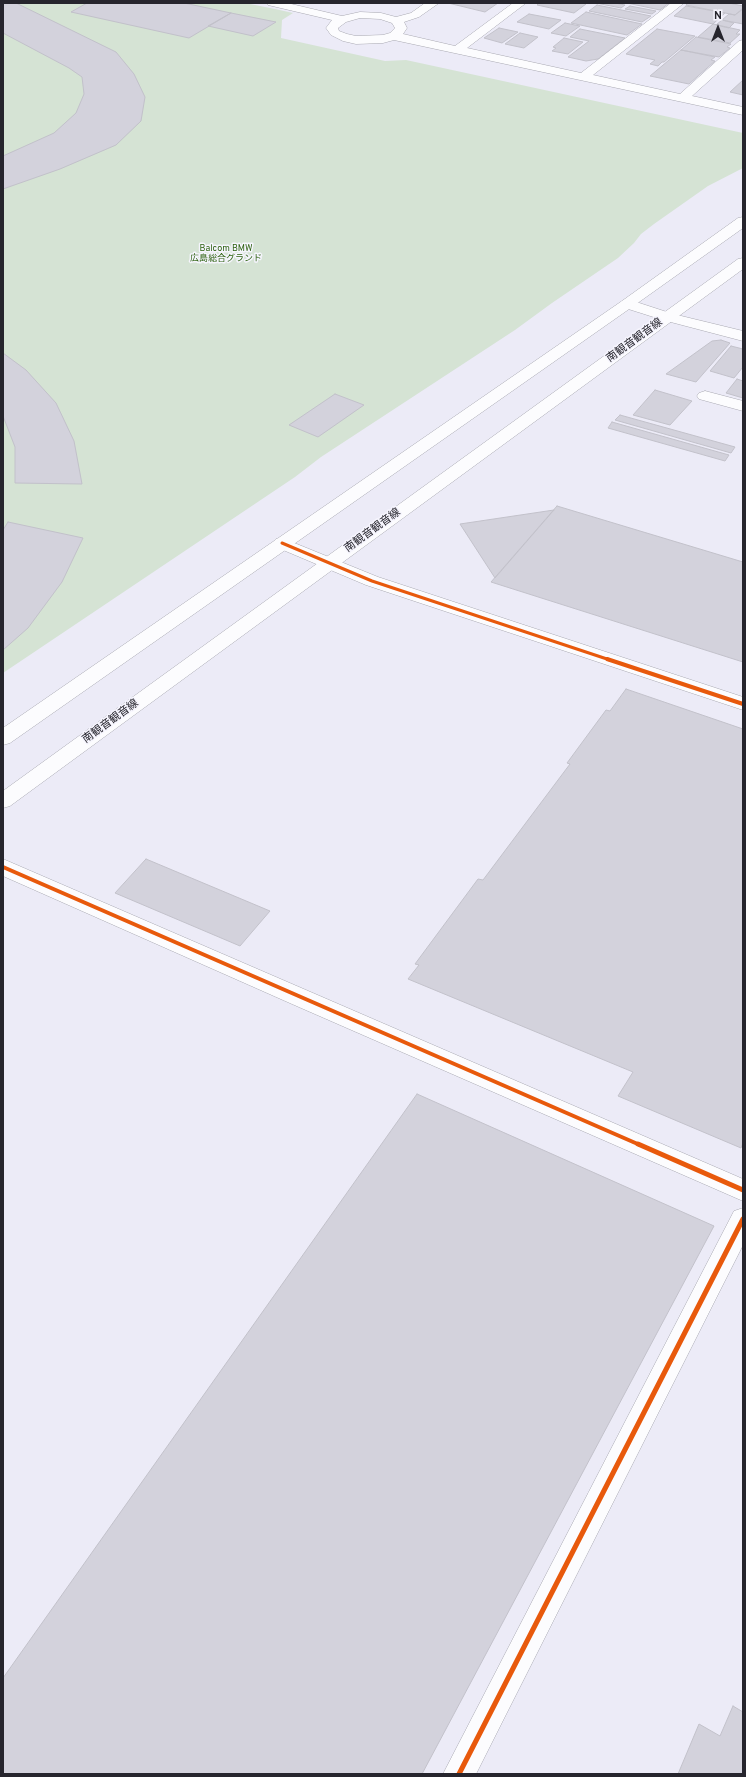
<!DOCTYPE html>
<meta charset="utf-8">
<style>
body{margin:0}
#map{position:relative;width:746px;height:1777px;overflow:hidden;background:#ecebf7;font-family:Overpass,sans-serif}
canvas{display:block}
.frame{position:absolute;inset:0;border:4px solid #26252d;pointer-events:none}
.north{position:absolute;left:698px;top:8px;width:40px;height:40px;-webkit-text-stroke:3px #f6f5fe;paint-order:stroke;rotate:0deg;font-size:11px;font-weight:700;line-height:16px;text-align:center;color:#26252d}
.north::after{content:'';display:block;margin:auto;width:14px;height:18px;background:#26252d;clip-path:polygon(50% 0,100% 100%,50% 72%,0 100%)}
</style>
<div id="map">
<canvas width="746" height="1777"></canvas>
<div class="frame"></div>
<div class="north">N</div>
</div>
<script>
const ctx = document.querySelector('canvas').getContext('2d');
ctx.lineJoin = 'round';
function fill(path, color) { ctx.fillStyle = color; ctx.fill(path, 'evenodd'); }
const poly = rows => new Path2D(rows.map(r => 'M' + r).join(''));
function trace(path, color, width, dash) { ctx.strokeStyle = color; ctx.lineWidth = width; ctx.lineCap = dash ? 'butt' : 'round'; ctx.setLineDash(dash || []); ctx.stroke(path); }
function drawText(font, color, halo, rows, align = 'center') {
  ctx.font = font + ' Overpass,"Noto Sans JP",sans-serif'; ctx.lineWidth = 3; ctx.setLineDash([]); ctx.textBaseline = 'middle'; ctx.strokeStyle = halo; ctx.fillStyle = color; for (const [text, x, y, turn = 0] of rows) {
    ctx.save(); ctx.translate(x, y); ctx.rotate((+turn || 0) * Math.PI / 180); ctx.textAlign = isNaN(turn) ? turn : align; if (halo) ctx.strokeText(text, 0, 0); ctx.fillText(text, 0, 0); ctx.restore();
  }
}
fill(poly([
 [3,3,245,3,275,9,293,13,282,20,281,38,385,61,406,60,743,133,743,168,708,186,654,224,641,234,634,243,618,258,552,303,515,330,321,457,295,477,3,673]
]), '#d5e3d4');
const building = poly([
 [3,3,16,3,116,52,134,74,145,97,141,121,116,145,60,169,3,189,3,156,54,133,76,113,84,94,82,77,69,68,3,33,3,3],
 [87,3,184,3,231,13,189,38,71,12,87,3],
 [448,3,498,3,485,12,448,3],
 [539,3,581,3,586,4,574,13,537,5,539,3],
 [596,3,615,3,625,5,621,8,596,3],
 [627,3,669,3,660,10,627,3],
 [688,3,729,3,743,6,743,8,735,15,686,5,688,3],
 [597,5,651,16,642,22,589,11,597,5],
 [630,6,656,11,652,14,625,9,630,6],
 [686,6,725,13,713,24,674,16,686,6],
 [743,9,743,24,722,20,729,14,735,15,743,9],
 [586,12,642,24,627,35,571,23,586,12],
 [231,13,276,22,253,36,208,26,231,13],
 [529,14,561,20,549,29,517,22,529,14],
 [722,20,734,23,729,28,716,25,722,20],
 [565,23,580,26,566,36,551,33,565,23],
 [713,24,740,30,736,34,740,34,730,43,698,37,713,24],
 [499,28,518,32,502,43,484,38,499,28],
 [580,29,625,38,598,59,586,61,568,57,589,41,570,37,580,29],
 [657,29,695,36,664,62,662,62,658,66,650,64,655,60,626,54,657,29],
 [520,33,538,37,524,48,505,44,520,33],
 [696,37,731,44,727,47,730,48,719,57,681,50,696,37],
 [564,38,583,42,568,54,552,51,556,48,553,47,564,38],
 [681,50,715,57,711,60,715,61,689,84,650,76,681,50],
 [743,80,743,95,730,92,743,80],
 [721,340,730,343,696,382,666,374,712,341,721,340],
 [731,346,743,349,743,367,734,378,710,371,731,346],
 [3,353,26,370,56,403,74,441,82,484,15,483,15,447,3,416,3,353],
 [737,379,743,381,743,398,726,393,737,379],
 [655,390,692,401,670,425,633,415,655,390],
 [335,394,364,405,318,437,289,425,335,394],
 [620,415,735,447,731,453,615,420,620,415],
 [612,422,729,455,725,461,608,428,612,422],
 [557,506,743,562,743,662,491,582,557,506],
 [554,510,495,578,460,524,554,510],
 [8,522,83,538,62,582,28,628,3,650,3,530,8,522],
 [626,689,743,729,743,1143,741,1148,618,1096,633,1072,408,979,419,965,415,964,478,879,483,880,570,764,567,763,606,710,610,711,626,689],
 [146,859,270,911,240,946,115,893,146,859],
 [417,1094,714,1226,422,1774,3,1774,3,1678,417,1094],
 [733,1706,743,1712,743,1774,678,1774,699,1724,720,1736,733,1706]
]);
fill(building, '#d3d2dc');
trace(building, '#c2c1ca', 1);
const minor = poly([
 [266,3,287,3,342,16,360,12,381,13,396,17,411,13,425,3,439,3,419,17,404,22,407,28,403,34,455,46,513,3,526,3,467,48,581,73,671,3,684,3,593,75,680,94,739,41,743,40,743,50,692,96,743,107,743,115,394,40,383,43,356,44,343,41,331,35,326,28,332,20,268,5,266,3],
 [360,18,380,19,392,23,395,28,390,33,383,35,356,36,347,34,339,31,338,28,346,22,360,18],
 [627,299,673,314,743,331,743,341,663,320,622,307,619,304,622,301,627,299],
 [705,391,743,401,743,411,699,399,697,396,699,393,705,391],
 [282,538,378,577,743,697,743,710,366,585,276,547,273,543,276,539,282,538],
 [3,859,743,1179,743,1201,292,1004,3,876,3,859],
 [743,1208,743,1245,476,1774,443,1774,734,1211,743,1208]
]);
const major = poly([
 [743,217,743,228,632,307,10,743,3,745,3,728,622,301,738,218,743,217],
 [743,258,743,269,10,806,3,808,3,791,738,259,743,258]
]);
trace(minor, '#a9a9b2', 1);
trace(major, '#a9a9b2', 1);
fill(minor, '#fcfcfe');
fill(major, '#fcfcfe');
trace(poly([
 [282,543,372,581,610,660]
]), '#e8590c', 3);
trace(poly([
 [607,659,743,704],
 [3,867,640,1145]
]), '#e8590c', 4);
trace(poly([
 [638,1144,743,1190],
 [459,1774,743,1219]
]), '#e8590c', 5);
drawText('9px', '#2e6311', '#f6f5fe', [
 ["Balcom BMW",226,249],
 ["広島総合グランド",226,259]
]);
drawText('11px', '#26252d', '#f6f5fe', [
 ["南観音観音線",635,341,-36],
 ["南観音観音線",373,531,-36],
 ["南観音観音線",111,722,-36]
]);
</script>
